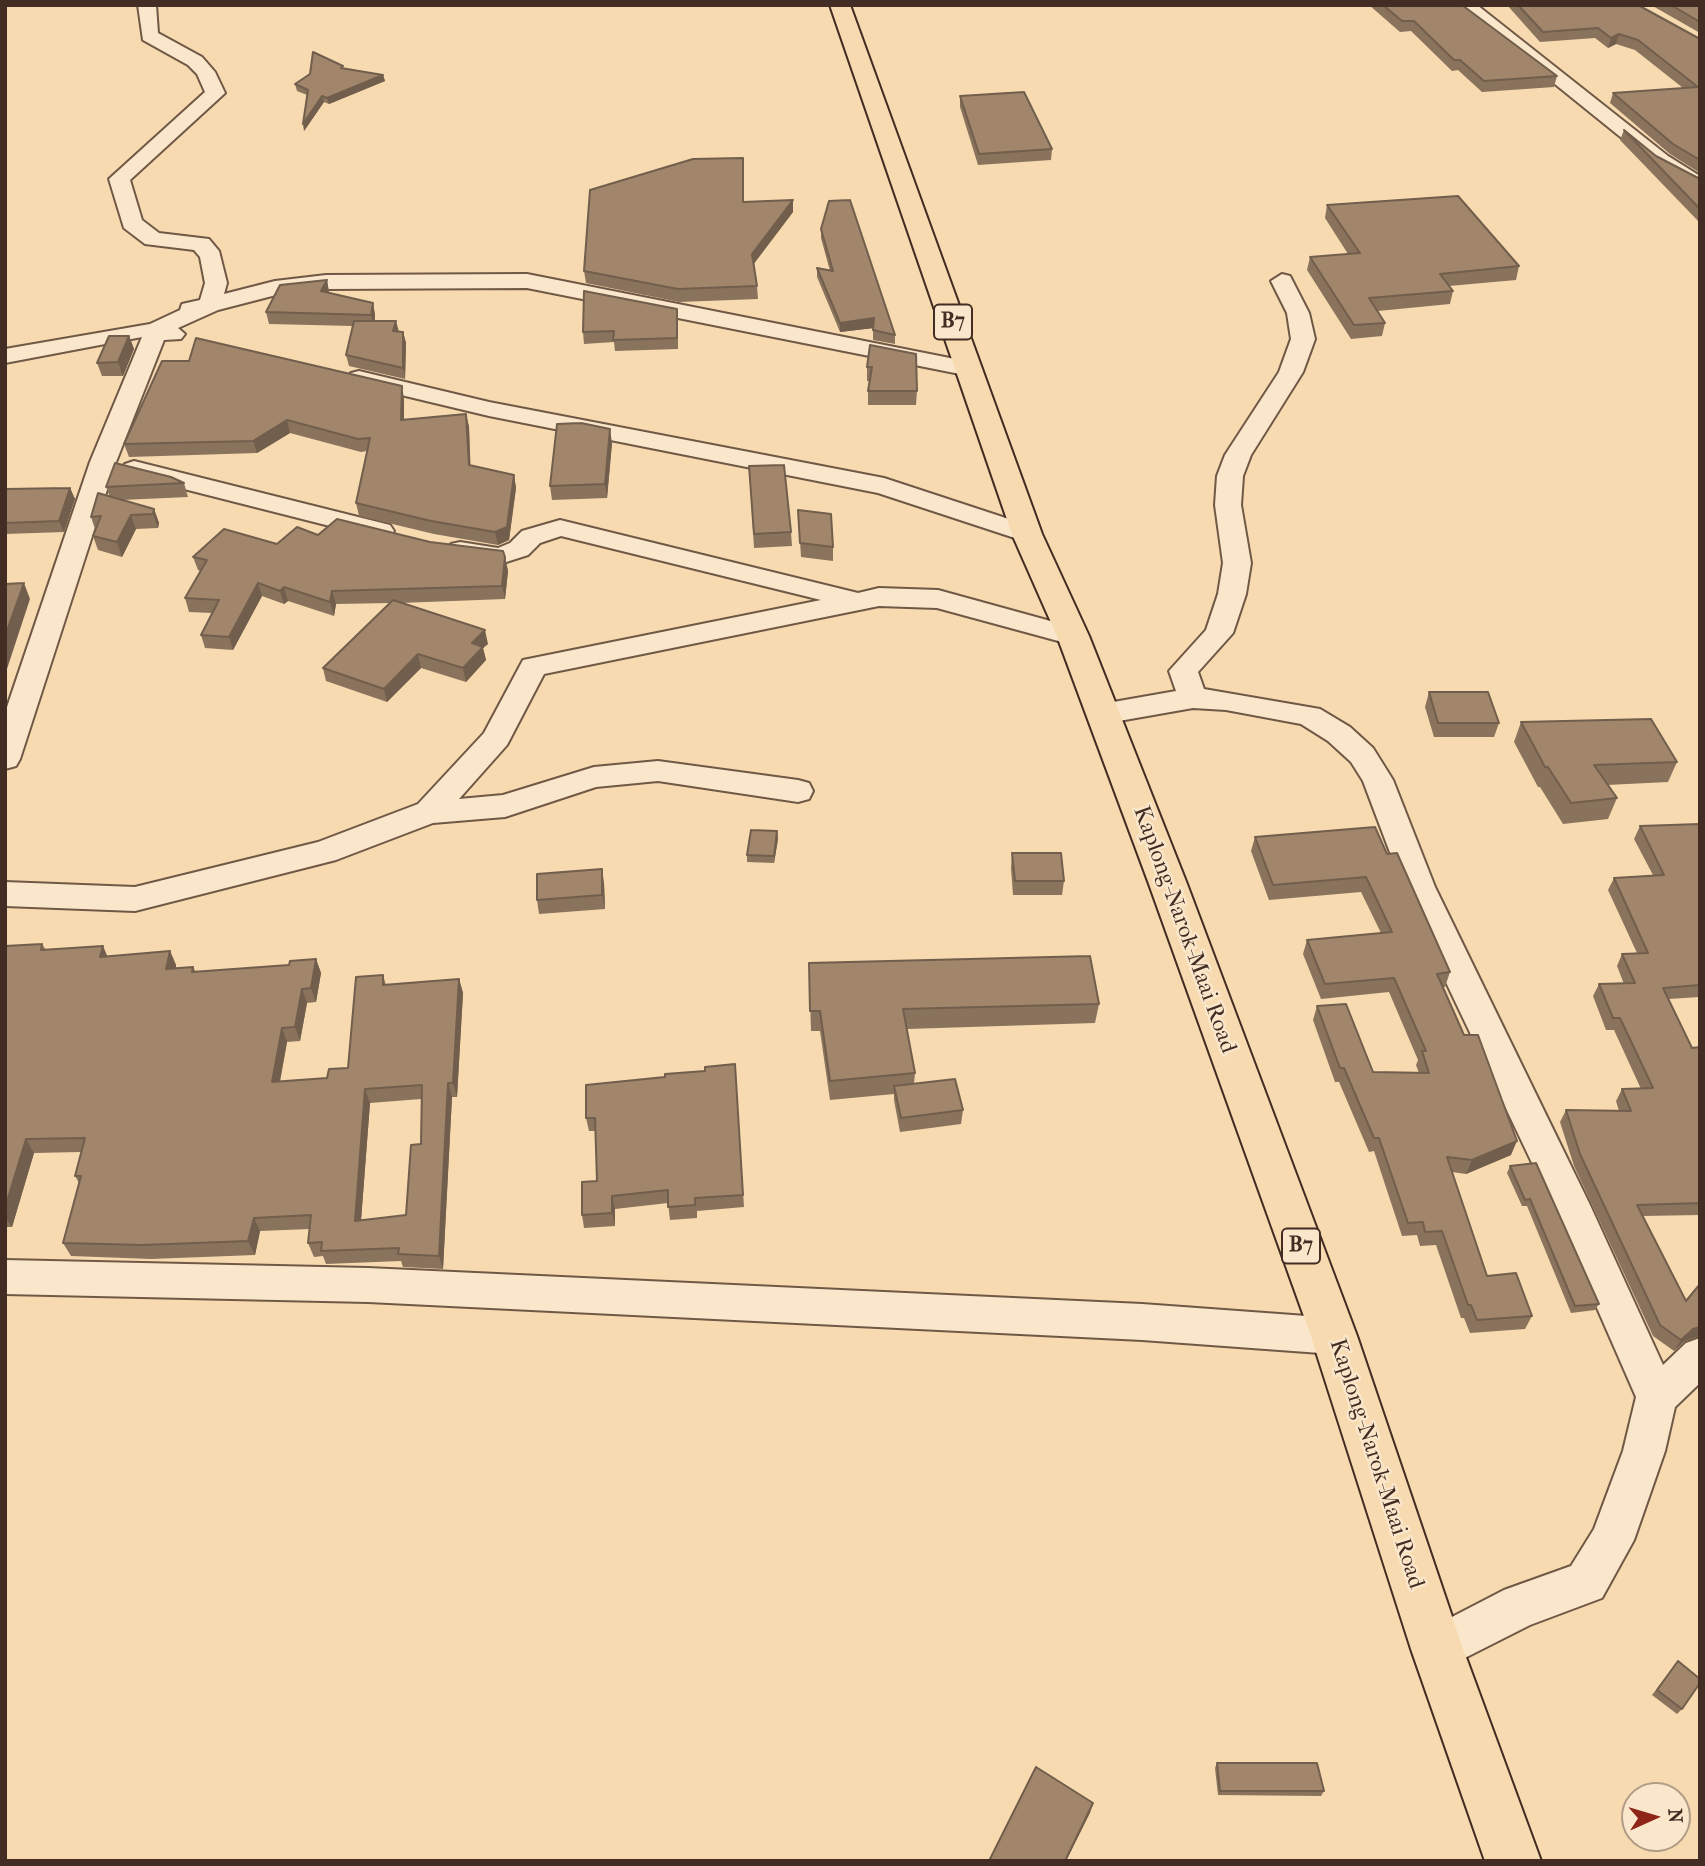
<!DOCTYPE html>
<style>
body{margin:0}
#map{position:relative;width:1705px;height:1866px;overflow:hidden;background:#f7daaf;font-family:"IM FELL French Canon",serif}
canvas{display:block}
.frame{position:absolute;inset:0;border:7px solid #432c23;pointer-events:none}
.north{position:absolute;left:1621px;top:1782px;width:70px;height:70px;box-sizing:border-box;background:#fae7cb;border:2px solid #b19c88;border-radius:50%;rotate:86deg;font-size:19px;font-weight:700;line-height:28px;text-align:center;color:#432c23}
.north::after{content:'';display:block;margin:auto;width:24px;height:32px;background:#8f2418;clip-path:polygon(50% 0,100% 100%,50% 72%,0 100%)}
</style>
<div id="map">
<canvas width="1705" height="1866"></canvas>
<div class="frame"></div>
<div class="north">N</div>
</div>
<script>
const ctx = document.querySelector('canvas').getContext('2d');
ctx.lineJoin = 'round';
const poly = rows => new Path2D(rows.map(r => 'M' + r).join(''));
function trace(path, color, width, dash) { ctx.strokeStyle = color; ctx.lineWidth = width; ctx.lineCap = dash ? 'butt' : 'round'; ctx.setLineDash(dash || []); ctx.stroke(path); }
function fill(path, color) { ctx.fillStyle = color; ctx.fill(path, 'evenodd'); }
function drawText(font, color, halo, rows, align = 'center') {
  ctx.font = font + ' "IM FELL French Canon",serif'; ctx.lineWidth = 5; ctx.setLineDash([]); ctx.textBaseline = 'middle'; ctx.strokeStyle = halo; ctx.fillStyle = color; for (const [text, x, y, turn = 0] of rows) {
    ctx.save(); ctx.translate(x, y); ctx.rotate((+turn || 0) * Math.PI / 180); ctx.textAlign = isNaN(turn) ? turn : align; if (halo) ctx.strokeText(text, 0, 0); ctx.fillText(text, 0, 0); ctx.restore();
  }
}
const minor = poly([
 [138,5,156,5,158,33,202,57,215,72,225,93,130,180,142,220,159,233,209,239,219,251,227,283,224,294,275,281,326,275,527,274,970,362,978,364,982,369,978,374,970,376,527,288,326,289,276,295,218,310,178,328,185,334,181,339,164,340,116,462,20,759,16,766,5,769,5,713,90,462,142,337,5,363,5,349,150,324,180,310,182,304,200,300,205,283,200,257,194,250,145,244,124,228,109,179,205,92,197,74,188,65,143,40,138,5],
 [1457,5,1477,5,1668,156,1700,176,1700,191,1654,164,1457,5],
 [1282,274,1290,276,1309,313,1315,339,1303,372,1251,455,1243,476,1241,505,1251,563,1246,594,1233,633,1198,672,1204,689,1320,709,1350,727,1373,748,1393,780,1435,887,1590,1205,1663,1365,1686,1343,1700,1338,1700,1383,1675,1407,1665,1451,1634,1540,1602,1598,1530,1625,1437,1672,1421,1665,1414,1649,1421,1633,1504,1590,1571,1566,1594,1529,1623,1451,1636,1397,1552,1205,1434,957,1403,887,1363,781,1351,762,1328,741,1301,724,1226,710,1193,708,1102,724,1092,721,1087,714,1092,707,1102,704,1176,691,1169,671,1206,630,1218,594,1223,563,1215,505,1217,476,1225,455,1279,372,1291,339,1287,313,1271,281,1282,274],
 [359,371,489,402,884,478,1036,528,1040,534,1036,540,1027,542,878,493,489,416,351,383,347,378,351,373,359,371],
 [134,461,390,525,394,531,390,537,381,539,125,474,121,469,125,464,134,461],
 [560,520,858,593,879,588,938,590,1083,630,1087,636,1083,642,1073,645,937,608,879,606,544,674,507,745,459,799,503,795,594,767,658,761,798,780,809,783,813,791,809,799,798,802,658,781,596,787,505,817,433,823,336,860,135,911,5,906,5,882,135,887,318,842,418,804,484,733,523,660,821,600,561,536,540,543,528,555,500,564,451,556,447,550,451,544,460,542,498,548,510,543,522,531,560,520],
 [5,1260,368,1268,1142,1304,1334,1318,1348,1323,1354,1336,1348,1349,1334,1354,1142,1340,368,1302,5,1294,5,1260]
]);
const highway = poly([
 [830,5,850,5,1042,534,1089,636,1187,884,1357,1336,1463,1649,1541,1861,1485,1861,1411,1649,1311,1336,1149,884,1057,636,1012,534,830,5]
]);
trace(minor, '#705846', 4);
trace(highway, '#432c23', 4);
fill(minor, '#fae7cb');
fill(highway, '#f7daaf');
fill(poly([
 [1369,5,1462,5,1557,76,1554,87,1482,92,1458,70,1452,71,1411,31,1400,32],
 [1507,5,1638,5,1700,39,1700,173,1670,154,1610,103,1613,93,1683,88,1635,50,1616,44,1608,48,1595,38,1540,42],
 [1651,5,1700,5,1700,33],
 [344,69,383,75,385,81,329,104,324,102,304,131,307,95,297,91,295,84],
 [960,96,1052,149,1051,160,978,165,960,107],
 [1624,130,1656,156,1700,179,1700,223,1620,140],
 [743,202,793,212,753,265,757,286,758,299,679,302,586,283,584,271],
 [1327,205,1519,266,1516,280,1449,286,1453,291,1450,304,1378,311,1385,323,1382,336,1351,339,1307,270,1310,257,1348,254,1325,218],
 [821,229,895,335,895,344,873,340,873,328,840,332,817,277,817,268,830,271,821,238],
 [327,280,329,293,373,303,375,315,375,321,398,332,403,332,406,343,405,379,349,366,346,355,353,326,269,324,266,312],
 [678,321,678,349,615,351,614,342,584,344,583,332],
 [129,336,134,349,123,376,102,376,97,363],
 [870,345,917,391,916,405,868,405,868,391,869,381,867,381,867,367],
 [404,399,404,420,466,414,469,427,470,465,514,475,516,488,509,540,498,545,434,534,359,516,356,503,367,451,361,452,290,433,257,453,129,457,124,444],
 [612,443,607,498,552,500,550,486],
 [749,466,791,532,792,546,754,548],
 [184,483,188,497,122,500,154,509,159,523,158,528,136,529,122,557,98,550,93,536,95,529,91,517,110,497,106,487],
 [70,488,75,499,64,532,5,534,5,489],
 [798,510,833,547,833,561,801,557],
 [318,535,430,542,505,557,508,571,505,599,400,603,488,644,483,648,486,660,466,682,421,668,387,702,326,681,323,668,390,603,336,604,334,616,288,601,284,604,262,596,233,650,205,648,201,635,212,613,189,612,185,598,200,571,198,570,193,557,277,544],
 [1429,692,1499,723,1494,737,1434,737,1425,707],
 [1521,722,1677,762,1668,782,1607,785,1617,798,1608,819,1563,824,1540,787,1538,787,1514,742],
 [1700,824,1700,997,1668,999,1692,1048,1700,1047,1700,1215,1643,1216,1686,1301,1700,1284,1700,1335,1685,1341,1674,1351,1653,1336,1574,1166,1560,1122,1566,1110,1619,1111,1616,1101,1622,1089,1641,1089,1614,1030,1606,1030,1593,996,1599,984,1624,984,1617,966,1622,954,1637,953,1608,890,1614,878,1653,875,1634,839,1640,826],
 [777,831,778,839,774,863,747,862,747,855],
 [1255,837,1387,854,1450,972,1445,987,1443,987,1511,1155,1466,1174,1452,1172,1487,1276,1532,1316,1525,1329,1470,1333,1464,1318,1461,1318,1436,1245,1420,1246,1417,1235,1402,1236,1374,1151,1369,1152,1339,1082,1335,1082,1313,1020,1317,1006,1373,1072,1419,1073,1416,1065,1418,1060,1389,992,1321,999,1303,954,1307,940,1381,933,1361,892,1269,900,1251,851],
 [1012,853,1064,881,1062,895,1013,895,1011,868],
 [604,883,605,909,539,914,537,900],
 [42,944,46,950,108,957,170,951,176,965,176,968,193,967,196,972,289,965,316,959,321,973,316,1002,307,1003,300,1041,287,1042,280,1082,327,1078,348,1068,383,975,386,985,459,979,463,993,457,1097,452,1097,443,1269,403,1267,401,1261,326,1264,323,1256,314,1257,308,1243,310,1229,260,1231,255,1255,151,1259,71,1256,63,1243,79,1183,75,1176,81,1152,34,1153,12,1227,5,1227,5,946],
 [421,1099,421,1144,406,1215,361,1220,370,1103],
 [809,963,1099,1004,1095,1023,907,1029,915,1073,914,1084,963,1110,961,1124,900,1132,894,1100,894,1094,830,1100,820,1031,811,1031],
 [735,1064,744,1207,697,1211,697,1218,670,1220,668,1203,615,1209,615,1226,584,1228,582,1215,597,1181,596,1131,589,1131,586,1118,665,1077,705,1071],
 [1510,1166,1599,1304,1595,1310,1571,1313,1527,1206,1522,1206,1507,1173],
 [1678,1661,1682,1709,1677,1714,1652,1695],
 [1217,1763,1324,1791,1321,1796,1218,1795,1215,1768]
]), '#8a735d');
fill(poly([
 [1619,34,1616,44,1608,48,1611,38],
 [383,75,385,81,329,104,327,98],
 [322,96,324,102,304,131,303,124],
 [793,200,793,212,752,266,752,254],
 [327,280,329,292,324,302,321,291],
 [373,303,375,315,374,327,371,315],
 [874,318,874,328,840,332,840,323],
 [396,321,399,332,393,331],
 [403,332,406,343,405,379,403,368],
 [129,336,134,349,123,376,118,362],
 [402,386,404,399,404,433,401,420],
 [466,414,469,427,471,478,469,465],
 [287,420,290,433,257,453,253,441],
 [610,429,612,443,607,498,605,484],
 [514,475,516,488,509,540,498,545,495,532],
 [70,488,75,499,64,532,59,521],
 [154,509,159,523,158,528,153,514],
 [131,515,136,529,122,557,117,542],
 [505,557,508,571,505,599,502,586],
 [24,583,30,599,5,675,5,636],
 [258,583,262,596,233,650,229,637],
 [284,587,288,601,284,604,280,591],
 [332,591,336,604,334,616,330,602],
 [485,630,488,644,483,648,486,660,466,682,463,668,472,643],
 [418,654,421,668,387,702,384,689],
 [777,831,778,839,774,863,774,856],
 [602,869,604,883,605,909,602,895],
 [103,946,109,960,100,957],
 [170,951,176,965,173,983,166,969],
 [316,959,321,973,316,1002,311,988],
 [459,979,463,993,457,1097,453,1083],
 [302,989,307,1003,300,1041,295,1027],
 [282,1028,287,1042,277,1096,272,1082],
 [448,1083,452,1097,443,1269,439,1256],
 [365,1089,370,1103,360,1234,355,1221],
 [26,1139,34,1153,12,1227,5,1217,5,1208],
 [1517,1141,1511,1155,1466,1174,1472,1160],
 [612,1196,615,1209,615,1226,612,1213],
 [254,1218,260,1231,255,1255,248,1241],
 [1700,1327,1700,1336,1685,1341,1674,1351,1681,1340,1693,1329],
 [1093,1803,1090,1813,1066,1861,1065,1861]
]), '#715e4c');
const building = poly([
 [1383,5,1462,5,1557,76,1484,81,1460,60,1454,60,1414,21,1402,21,1383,5],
 [1518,5,1638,5,1700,39,1700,160,1673,144,1613,93,1698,87,1638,40,1619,34,1611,38,1598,28,1543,32,1518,5],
 [1671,5,1700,5,1700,22,1671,5],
 [313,52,343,66,341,68,383,75,327,98,322,96,303,124,308,90,295,84,310,74,313,52],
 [1024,92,1052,149,979,154,960,96,1024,92],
 [1624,130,1656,156,1700,179,1700,209,1624,130],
 [743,158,743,202,793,200,752,254,757,286,678,289,584,271,590,190,693,159,743,158],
 [1458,196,1519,266,1440,274,1453,291,1369,298,1385,323,1354,325,1310,257,1360,253,1327,205,1458,196],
 [850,200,895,335,873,330,874,318,840,323,817,268,833,271,821,229,829,201,850,200],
 [327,280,321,291,373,303,371,315,266,312,280,285,327,280],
 [584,291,677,309,677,338,613,340,614,331,583,332,584,291],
 [354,321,396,321,393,331,403,332,403,368,346,355,354,321],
 [109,336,129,336,118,362,97,363,109,336],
 [196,338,402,386,401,420,466,414,469,465,514,475,507,527,495,532,431,521,356,503,370,438,358,439,287,420,253,441,124,444,162,361,189,361,196,338],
 [870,345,916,354,917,391,868,391,872,367,867,367,870,345],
 [581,423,610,429,605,484,550,486,557,424,581,423],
 [115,463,171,477,184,483,106,487,115,463],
 [784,465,791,532,754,534,749,466,784,465],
 [70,488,59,521,5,523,5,489,70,488],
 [98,493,154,509,153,514,131,515,117,542,93,536,101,516,91,517,98,493],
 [798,510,831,514,833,547,800,543,798,510],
 [337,519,430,542,503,551,505,557,502,586,332,591,330,602,284,587,280,591,258,583,229,637,201,635,219,600,185,598,207,560,193,557,224,529,277,544,297,527,318,535,337,519],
 [24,583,5,636,5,584,24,583],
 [393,600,485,630,472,643,483,647,463,668,418,654,384,689,323,668,393,600],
 [1429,692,1488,692,1499,723,1438,723,1429,692],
 [1651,719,1677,762,1594,765,1617,798,1571,803,1548,767,1545,767,1521,722,1651,719],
 [1700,824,1700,985,1663,988,1692,1048,1700,1047,1700,1203,1637,1205,1686,1301,1700,1284,1700,1327,1693,1329,1681,1340,1660,1325,1580,1154,1566,1110,1631,1111,1622,1089,1653,1088,1620,1018,1613,1018,1599,984,1635,983,1622,954,1648,953,1614,878,1664,875,1640,826,1700,824],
 [1375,827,1387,854,1397,853,1450,972,1437,974,1464,1035,1478,1035,1517,1141,1472,1160,1447,1157,1487,1276,1516,1273,1532,1316,1477,1320,1471,1305,1468,1305,1442,1231,1425,1232,1423,1222,1408,1223,1379,1138,1374,1138,1344,1068,1340,1068,1317,1006,1346,1004,1373,1072,1429,1073,1422,1051,1426,1051,1394,978,1325,984,1307,940,1392,932,1366,877,1273,885,1255,837,1375,827],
 [751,830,777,831,774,856,747,855,751,830],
 [1012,853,1061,853,1064,881,1015,881,1012,853],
 [602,869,602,895,537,900,537,874,602,869],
 [42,944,41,950,103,946,100,957,170,951,166,969,193,967,192,972,289,965,290,961,316,959,311,988,302,989,295,1027,282,1028,272,1082,327,1078,329,1069,348,1068,356,977,383,975,383,985,459,979,453,1083,448,1083,439,1256,398,1254,399,1248,321,1251,322,1242,308,1243,311,1215,254,1218,248,1241,143,1245,63,1243,81,1176,75,1176,85,1138,26,1139,5,1208,5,946,42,944],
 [422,1085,421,1144,411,1145,406,1215,355,1221,365,1089,422,1085],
 [1090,956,1099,1004,903,1009,915,1073,830,1081,820,1011,810,1011,809,963,1090,956],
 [735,1064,743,1195,695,1198,695,1205,668,1207,668,1190,612,1196,612,1213,582,1215,582,1182,597,1181,595,1118,586,1118,586,1085,665,1077,665,1074,705,1071,705,1067,735,1064],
 [955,1079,963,1110,901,1118,894,1086,955,1079],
 [1536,1163,1599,1304,1575,1306,1530,1199,1525,1200,1510,1166,1536,1163],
 [1678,1661,1700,1679,1700,1683,1682,1709,1657,1690,1678,1661],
 [1217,1763,1317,1763,1324,1791,1220,1791,1217,1763],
 [1036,1767,1093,1803,1065,1861,989,1861,1036,1767]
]);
fill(building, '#a1866c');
trace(building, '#715e4c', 2);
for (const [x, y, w] of [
 [953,322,38],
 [1301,1246,38]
]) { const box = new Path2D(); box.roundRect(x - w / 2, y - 17.5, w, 35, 5); ctx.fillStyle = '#fae7cb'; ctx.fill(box); trace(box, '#432c23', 2); }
drawText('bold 21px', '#432c23', null, [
 ["B7",953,322],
 ["B7",1301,1246]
]);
drawText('23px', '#432c23', '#fae7cb', [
 ["Kaplong-Narok-Maai Road",1184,930,70],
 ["Kaplong-Narok-Maai Road",1376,1464,72]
]);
</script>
